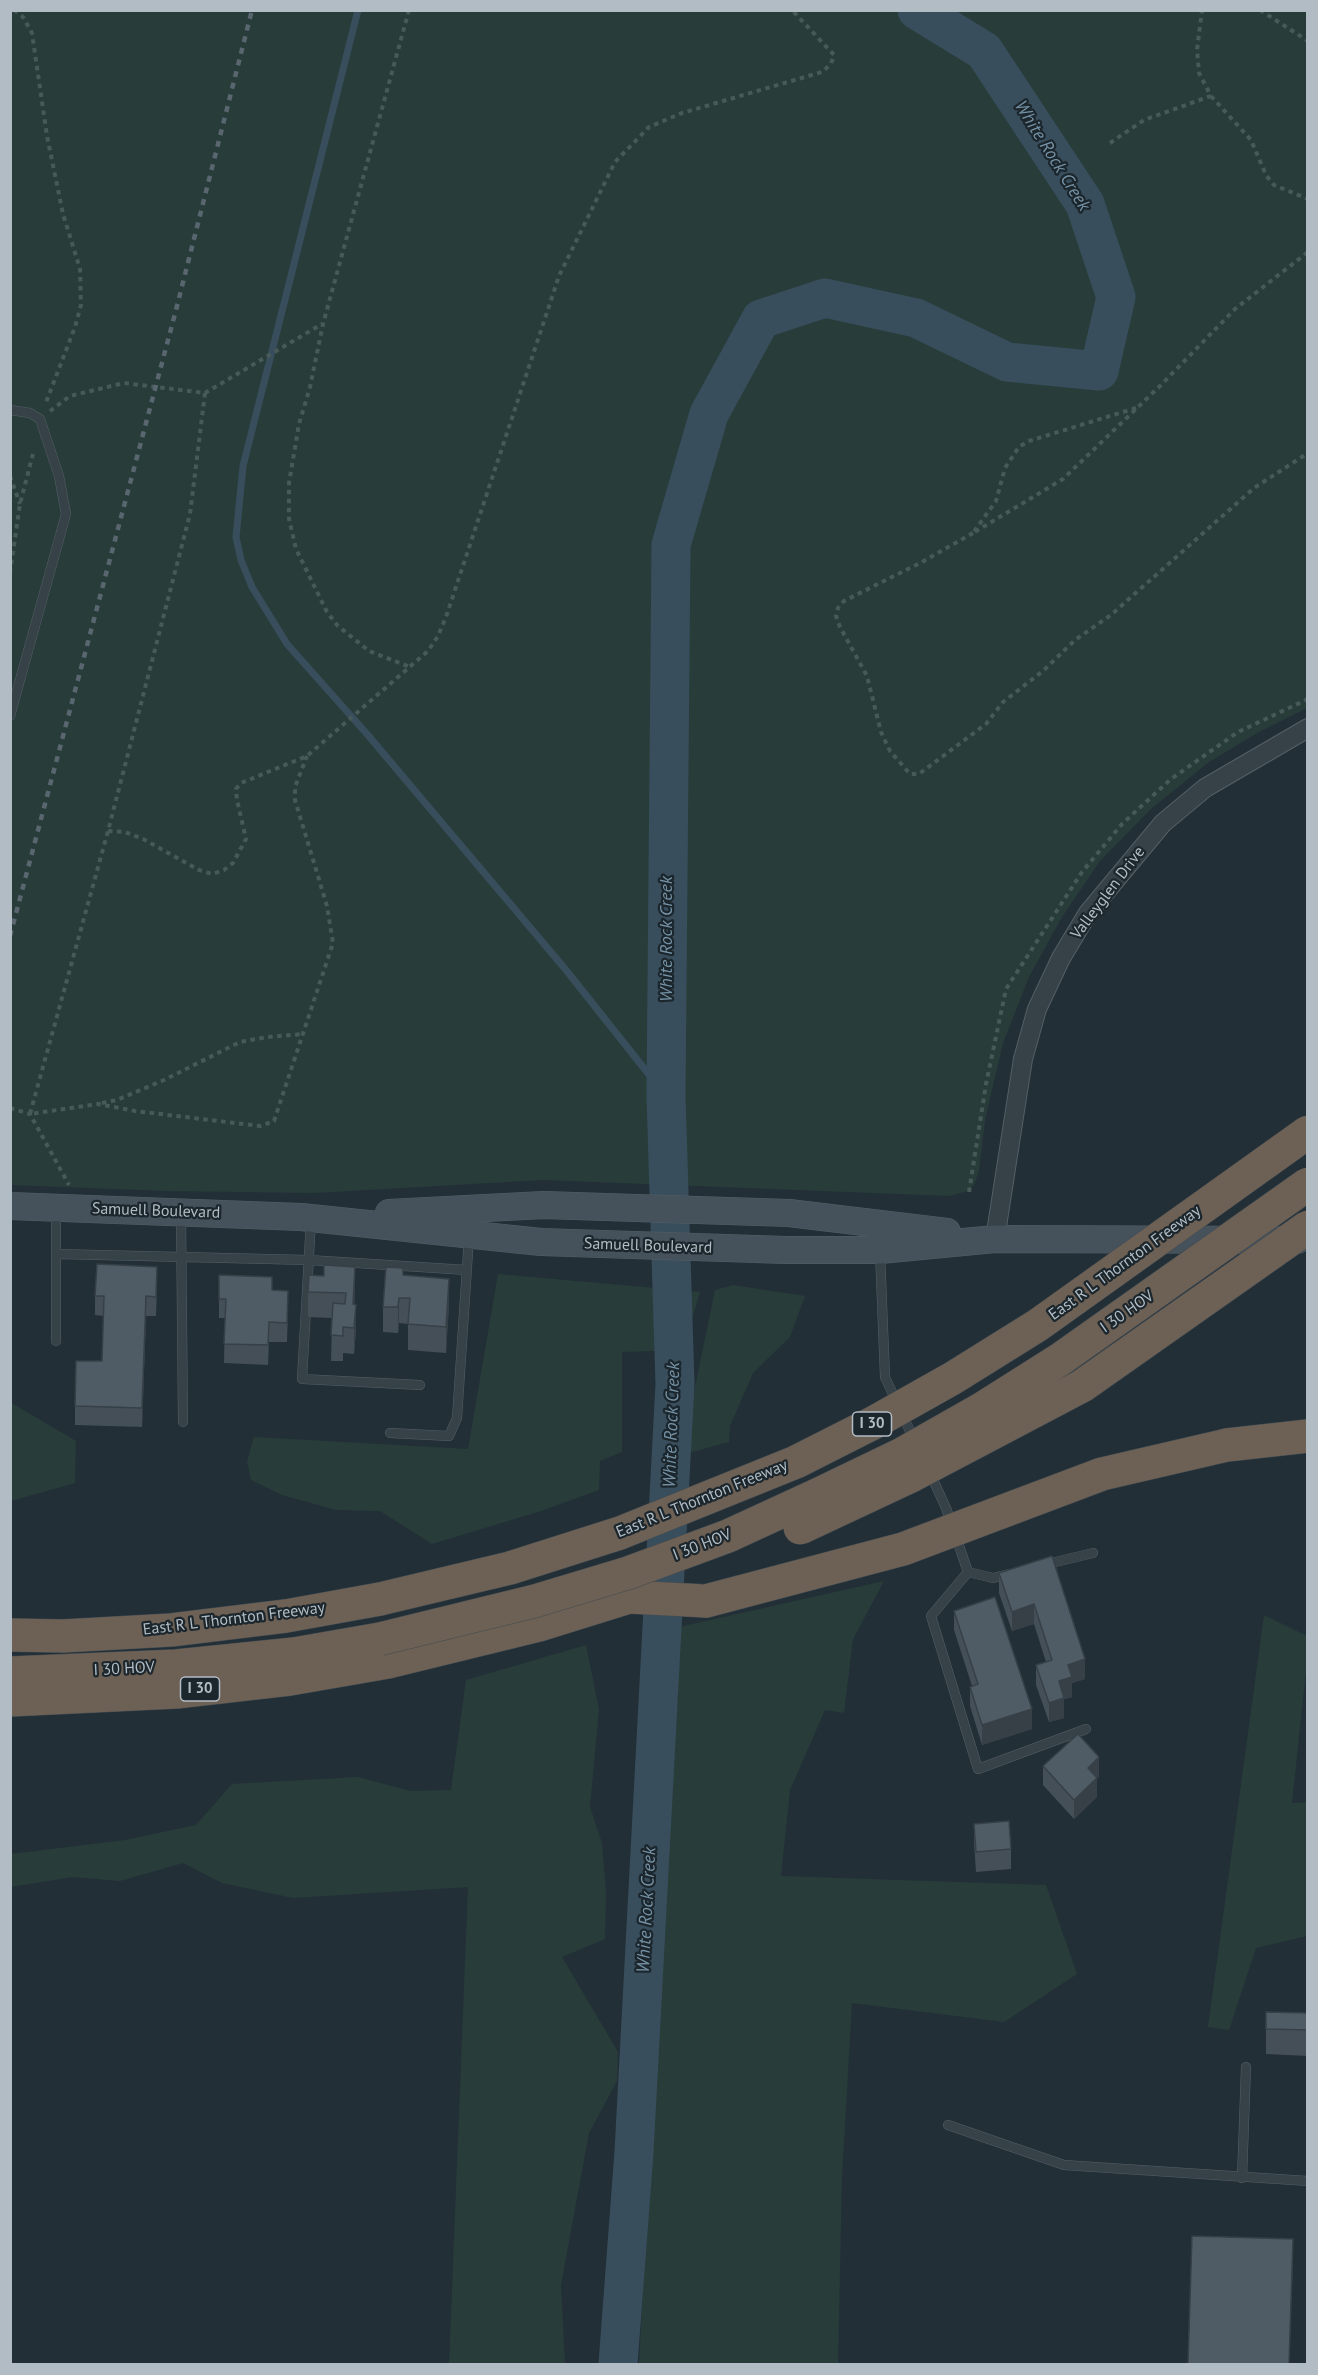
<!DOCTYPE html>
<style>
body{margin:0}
#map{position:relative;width:1318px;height:2375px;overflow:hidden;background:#232f37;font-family:"PT Sans",sans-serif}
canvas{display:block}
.frame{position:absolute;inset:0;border:12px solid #b2bcc4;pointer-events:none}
</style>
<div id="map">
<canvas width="1318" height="2375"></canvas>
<div class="frame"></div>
</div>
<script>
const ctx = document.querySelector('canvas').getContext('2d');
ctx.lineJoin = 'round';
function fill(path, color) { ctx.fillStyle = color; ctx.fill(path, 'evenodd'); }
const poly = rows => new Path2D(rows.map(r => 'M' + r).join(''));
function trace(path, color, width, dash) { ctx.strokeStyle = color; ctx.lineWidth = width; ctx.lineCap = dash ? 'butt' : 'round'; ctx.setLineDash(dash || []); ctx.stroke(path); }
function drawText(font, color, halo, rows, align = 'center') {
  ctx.font = font + ' "PT Sans",sans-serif'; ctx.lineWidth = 4.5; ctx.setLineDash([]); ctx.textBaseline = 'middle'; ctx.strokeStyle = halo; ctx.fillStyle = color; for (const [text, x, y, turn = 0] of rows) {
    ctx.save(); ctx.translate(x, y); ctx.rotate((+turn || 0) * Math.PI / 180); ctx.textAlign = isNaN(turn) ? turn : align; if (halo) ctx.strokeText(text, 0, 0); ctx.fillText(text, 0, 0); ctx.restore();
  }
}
fill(poly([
 [11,11,1307,11,1307,708,1259,732,1209,762,1151,809,1100,861,1062,917,1029,977,1003,1043,985,1120,979,1171,974,1185,967,1191,950,1196,543,1180,314,1193,166,1191,11,1185],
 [498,1274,700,1292,683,1350,622,1352,622,1452,600,1461,599,1490,541,1511,432,1544,380,1511,336,1510,282,1495,251,1480,247,1461,254,1437,468,1449],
 [733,1285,805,1296,790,1337,753,1373,730,1426,729,1442,681,1455,715,1290],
 [10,1402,76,1441,75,1483,11,1501],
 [884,1581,853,1639,844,1713,825,1710,790,1790,781,1876,1046,1885,1077,1974,1004,2022,852,2003,842,2177,838,2364,639,2364,679,1627],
 [1264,1615,1307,1636,1307,1661,1292,1803,1307,1802,1307,1936,1256,1948,1229,2030,1208,2027],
 [586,1645,599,1709,590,1807,602,1843,606,1894,605,1939,562,1957,618,2052,617,2081,589,2133,561,2285,565,2364,449,2364,468,1887,293,1898,222,1883,183,1863,120,1881,73,1877,11,1887,11,1854,125,1840,196,1825,232,1784,358,1777,410,1791,451,1790,466,1680]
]), '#283d3a');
trace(poly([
 [358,10,243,466,236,537,241,560,252,587,287,644,367,734,566,970,666,1096]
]), '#394e5d', 7);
trace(poly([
 [618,2364,634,2152,675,1384,666,1096,671,545,709,414,761,319,825,298,916,318,1007,362,1099,371,1116,297,1085,204,984,51,917,10]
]), '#394e5d', 39);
const lane = poly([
 [10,410,30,413,40,419,59,476,66,514,10,716],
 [181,1215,183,1422],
 [311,1220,302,1379,420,1385],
 [880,1253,885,1377,915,1442],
 [56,1254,309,1260,467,1270],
 [56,1341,56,1210],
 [390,1433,449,1436,457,1418,469,1237],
 [930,1473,946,1508,968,1572,931,1616,978,1769,1086,1729],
 [1043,1565,1093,1553],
 [968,1572,993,1578,1009,1574],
 [948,2125,1064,2165,1308,2181],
 [1242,2178,1246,2067]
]);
const street = poly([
 [995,1239,1023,1059,1037,1009,1061,958,1088,913,1163,823,1205,788,1308,728]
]);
const secondary = poly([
 [10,1206,301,1217,541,1242,786,1250,880,1250,995,1239,1297,1240],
 [389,1213,544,1205,789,1213,947,1232]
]);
const highway = poly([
 [1227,1445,1308,1436],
 [10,1635,63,1636,171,1630,286,1616,380,1599],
 [10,1673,176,1666,294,1654,380,1639],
 [10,1700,176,1692,290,1679,388,1662,539,1625,629,1597,706,1601]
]);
trace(lane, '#555f66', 10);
trace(street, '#555f66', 20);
trace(secondary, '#555f66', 28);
trace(highway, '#424c53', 34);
trace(poly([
 [14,10,23,17,32,33,47,136,63,214,80,269,81,305,75,327,45,405],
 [409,10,323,324,310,387,299,424,289,483,289,519,296,549,327,612,338,626,369,651,410,667],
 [1260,10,1308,41],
 [1211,96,1251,140,1266,175,1274,185,1308,199],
 [1110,143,1144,120,1211,96,1199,73,1197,50,1202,10],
 [205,393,190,514,108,831,30,1114,98,1104,135,1111,260,1126,274,1121,333,943,327,906,295,800,295,787,307,756],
 [1136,408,1029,441,1019,447,1005,468,996,501,973,533,1063,479,1161,385,1235,309,1308,252],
 [50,411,70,396,124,383,205,393,322,324],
 [10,476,20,504],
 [973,533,922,562,844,601,838,608,836,616,840,627,867,676,881,732,890,751,910,774,919,774,986,724,1003,702,1043,671,1075,640,1111,615,1254,488,1308,453],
 [10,573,20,504,34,450],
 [108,831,125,832,143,839,199,870,212,874,224,870,233,863,246,839,237,800,236,789,241,783,307,756,428,651,438,636,446,617,559,276,615,162,649,127,682,113,822,72,831,64,834,55,792,10],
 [102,1103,117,1100,164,1080,240,1042,267,1037,304,1034],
 [10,1108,30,1114,69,1185],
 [969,1192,986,1084,1006,989,1082,872,1122,824,1171,779,1238,732,1308,699]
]), '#475a58', 4, [4.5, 4.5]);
trace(lane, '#374148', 9);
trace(street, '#374148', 18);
trace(secondary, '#45515b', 27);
trace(highway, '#6d6054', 33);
trace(poly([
 [10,936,176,310,252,10]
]), '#59666f', 4.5, [6, 6]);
const highwayBridge = poly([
 [800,1528,913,1475,1082,1386,1308,1227],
 [380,1599,510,1568,620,1533,796,1462,873,1423,953,1378,1038,1325,1308,1132],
 [706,1601,903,1549,1102,1474,1227,1445],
 [380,1639,535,1601,628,1573,728,1536,817,1495,902,1454,983,1408,1062,1358,1308,1184]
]);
trace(highwayBridge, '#424c53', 34, []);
trace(highwayBridge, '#6d6054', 33);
fill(poly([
 [324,1276,355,1293,354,1305,356,1330,354,1354,343,1353,343,1361,331,1361,332,1318,308,1317,308,1292],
 [403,1276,449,1304,446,1353,408,1350,408,1324,399,1323,398,1333,383,1332,383,1307],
 [157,1286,156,1316,146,1316,142,1427,75,1425,75,1406,102,1361,103,1316,95,1315,95,1296],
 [272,1290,288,1310,287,1342,269,1342,268,1365,224,1363,225,1318,219,1318,219,1299],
 [1052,1556,1085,1679,1072,1683,1072,1697,1064,1699,1064,1718,1049,1722,1036,1685,1036,1665,1046,1662,1034,1624,1012,1631,999,1593,999,1573],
 [954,1611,1032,1729,982,1745,970,1706,970,1687,972,1686,954,1630],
 [1043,1766,1099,1777,1097,1778,1097,1797,1074,1819,1043,1785],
 [974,1824,1011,1849,1011,1869,976,1872,974,1843],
 [1266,2012,1308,2013,1308,2056,1266,2054]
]), '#444f58');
fill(poly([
 [355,1267,355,1293,353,1330,353,1304],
 [449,1279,449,1304,446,1353,446,1327],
 [146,1296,146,1316,142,1427,142,1408],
 [399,1298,399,1323,398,1333,398,1307],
 [356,1305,356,1330,354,1354,354,1328],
 [1034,1604,1034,1624,1012,1631,1012,1612],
 [1085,1659,1085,1679,1072,1683,1072,1697,1064,1699,1064,1718,1049,1722,1049,1703,1068,1665],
 [1032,1709,1032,1729,982,1745,982,1725],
 [1099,1757,1099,1777,1097,1778,1097,1797,1074,1819,1074,1800,1088,1768],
 [1293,2239,1293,2265,1289,2364]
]), '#374047');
const building = poly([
 [97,1264,157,1267,156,1297,146,1296,142,1408,75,1406,76,1361,102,1361,104,1296,95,1296,97,1264],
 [324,1265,355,1267,353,1304,356,1305,354,1328,343,1327,343,1336,331,1335,333,1303,345,1304,346,1293,308,1292,309,1275,324,1276,324,1265],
 [386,1267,403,1268,403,1275,449,1279,446,1327,408,1324,410,1298,399,1298,398,1307,383,1307,386,1267],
 [219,1275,272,1277,272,1290,288,1291,287,1323,269,1322,268,1345,224,1344,226,1299,219,1299,219,1275],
 [1052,1556,1085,1659,1068,1665,1072,1677,1059,1681,1064,1698,1049,1703,1036,1665,1052,1660,1034,1604,1012,1612,999,1573,1052,1556],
 [995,1597,1032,1709,982,1725,970,1687,978,1684,954,1611,995,1597],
 [1078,1734,1099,1757,1088,1768,1097,1778,1074,1800,1043,1766,1078,1734],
 [1009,1821,1011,1849,976,1852,974,1824,1009,1821],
 [1266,2012,1308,2013,1308,2030,1266,2029,1266,2012],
 [1192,2236,1293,2239,1289,2364,1188,2364,1192,2236]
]);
fill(building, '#4f5c66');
trace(building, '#374047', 1.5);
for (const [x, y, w] of [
 [872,1424,39],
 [200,1689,39]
]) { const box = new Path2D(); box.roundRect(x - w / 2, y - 12, w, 24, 4.5); ctx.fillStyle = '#1c262d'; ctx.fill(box); trace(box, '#b2bcc4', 1.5); }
drawText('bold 15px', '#b2bcc4', null, [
 ["I 30",872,1424],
 ["I 30",200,1689]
]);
drawText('16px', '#b2bcc4', '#1c262d', [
 ["Valleyglen Drive",1108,893,-53],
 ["Samuell Boulevard",156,1211,2],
 ["Samuell Boulevard",648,1246,2],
 ["East R L Thornton Freeway",1125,1263,-36],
 ["I 30 HOV",1127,1312,-35],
 ["East R L Thornton Freeway",702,1499,-22],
 ["I 30 HOV",702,1545,-21],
 ["East R L Thornton Freeway",234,1619,-7],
 ["I 30 HOV",124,1669,-3]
]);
drawText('italic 18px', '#7592a5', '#1c262d', [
 ["White Rock Creek",1052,156,58],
 ["White Rock Creek",667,939,-90],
 ["White Rock Creek",672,1425,-88],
 ["White Rock Creek",647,1910,-87]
]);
</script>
